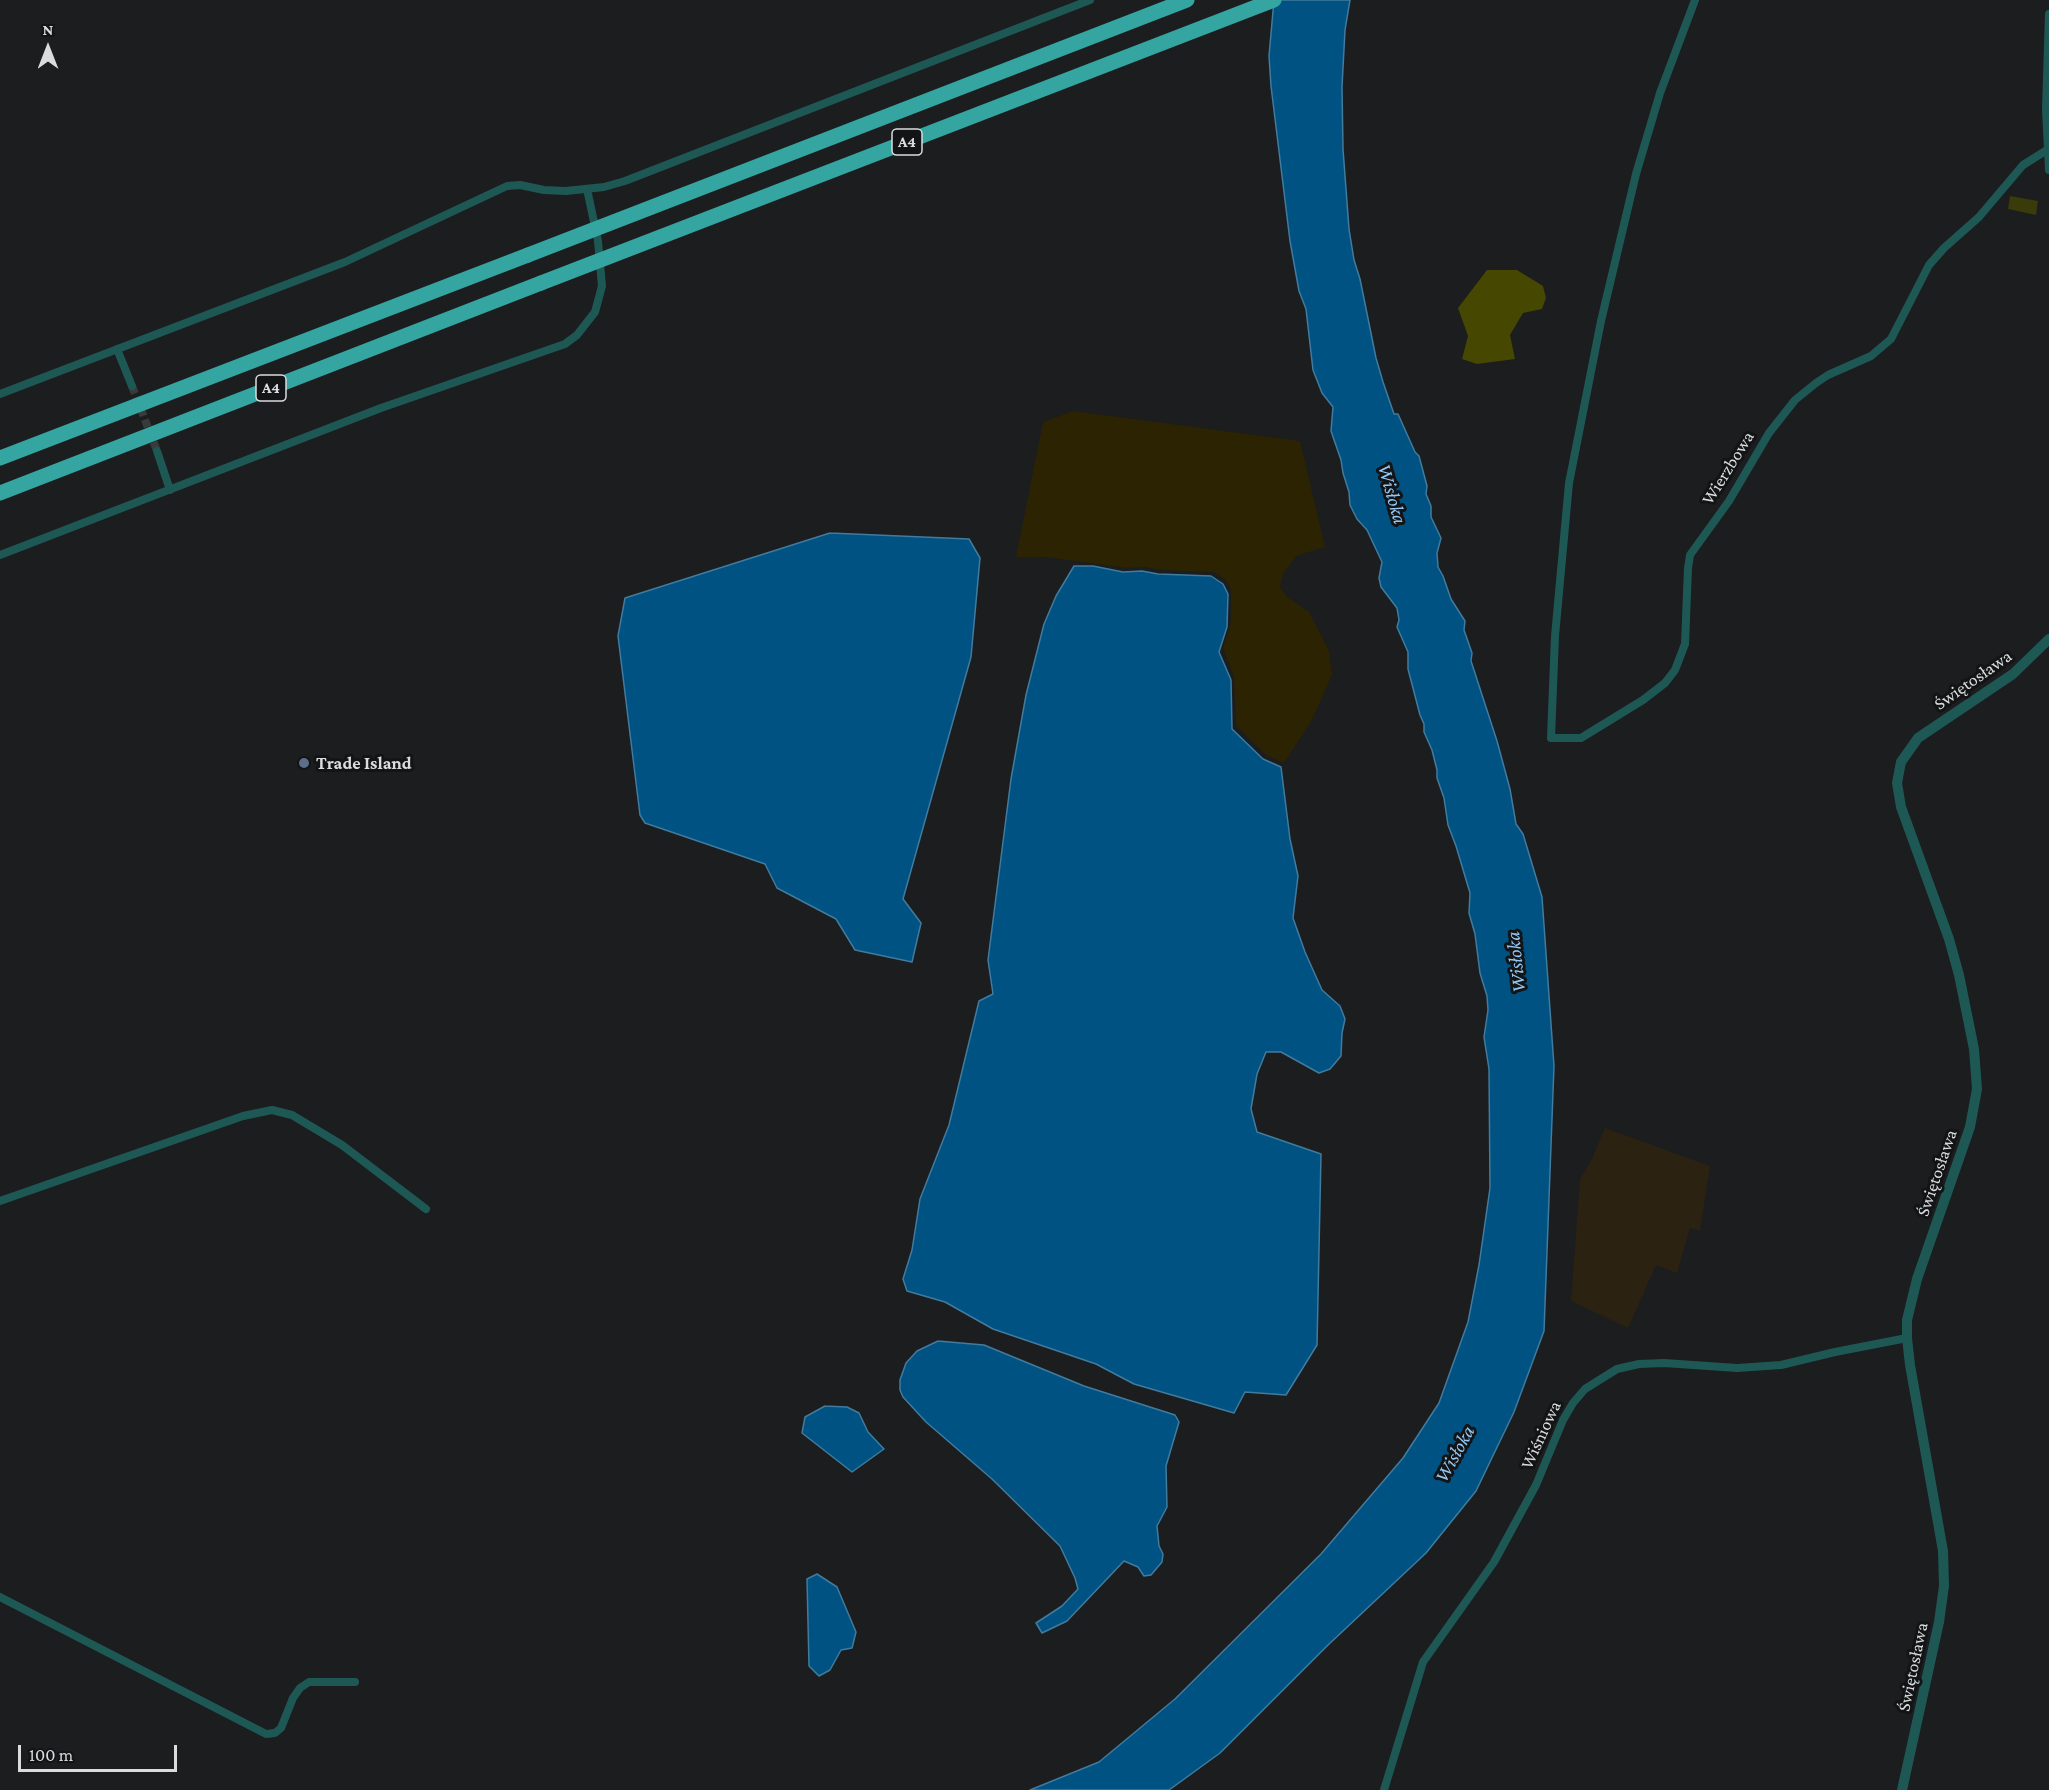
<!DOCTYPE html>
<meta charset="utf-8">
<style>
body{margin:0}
#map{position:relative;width:2049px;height:1790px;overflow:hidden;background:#1b1d1f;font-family:"Crimson Pro",serif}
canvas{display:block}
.north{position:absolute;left:18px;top:18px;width:60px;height:60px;-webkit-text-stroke:4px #121416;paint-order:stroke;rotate:0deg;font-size:16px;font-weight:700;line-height:24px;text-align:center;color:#dadcdd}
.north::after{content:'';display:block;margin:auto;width:21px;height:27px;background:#dadcdd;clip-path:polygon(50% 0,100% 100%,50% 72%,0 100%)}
.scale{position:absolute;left:18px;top:1745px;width:159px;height:27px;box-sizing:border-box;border:3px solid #dadcdd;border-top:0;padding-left:8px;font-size:18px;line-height:21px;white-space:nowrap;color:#dadcdd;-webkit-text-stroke:4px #121416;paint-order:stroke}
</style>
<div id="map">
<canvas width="2049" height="1790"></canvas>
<div class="north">N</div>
<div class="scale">100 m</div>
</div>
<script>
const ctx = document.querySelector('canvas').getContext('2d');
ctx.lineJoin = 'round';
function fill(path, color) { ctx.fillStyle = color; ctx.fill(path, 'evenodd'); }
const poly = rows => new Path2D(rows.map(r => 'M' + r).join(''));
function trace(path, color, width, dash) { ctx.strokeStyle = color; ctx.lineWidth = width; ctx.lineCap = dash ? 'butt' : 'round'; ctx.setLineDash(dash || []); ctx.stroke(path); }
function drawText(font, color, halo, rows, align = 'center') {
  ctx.font = font + ' "Crimson Pro",serif'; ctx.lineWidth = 6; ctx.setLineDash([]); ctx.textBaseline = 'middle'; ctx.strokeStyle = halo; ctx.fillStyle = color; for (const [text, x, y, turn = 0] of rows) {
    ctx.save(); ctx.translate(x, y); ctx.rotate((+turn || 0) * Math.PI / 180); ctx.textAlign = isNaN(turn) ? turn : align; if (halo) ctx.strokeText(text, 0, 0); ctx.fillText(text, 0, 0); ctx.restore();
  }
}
fill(poly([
 [1605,1128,1710,1166,1700,1231,1690,1228,1677,1273,1656,1265,1628,1328,1571,1301,1580,1179,1592,1159]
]), '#2b2212');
fill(poly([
 [2010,196,2038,201,2036,215,2008,209]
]), '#3a3b0a');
fill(poly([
 [1487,270,1517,270,1543,286,1546,298,1542,309,1523,313,1510,335,1515,359,1477,364,1462,359,1468,336,1458,308]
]), '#464700');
fill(poly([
 [1073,411,1300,441,1325,547,1296,556,1283,574,1280,587,1286,596,1309,612,1329,651,1332,675,1312,720,1284,763,1266,755,1236,726,1234,677,1223,648,1231,623,1231,590,1226,580,1214,572,1162,570,1145,567,1127,568,1046,557,1016,557,1043,422]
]), '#2b2302');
const water = poly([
 [1274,0,1350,0,1345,30,1342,87,1343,149,1349,229,1354,260,1360,279,1376,358,1383,382,1394,414,1398,414,1415,452,1419,456,1427,486,1426,494,1431,506,1431,517,1441,538,1437,553,1438,567,1443,576,1451,599,1465,621,1464,630,1472,653,1471,661,1497,741,1510,789,1516,824,1523,834,1542,897,1554,1066,1544,1331,1514,1412,1476,1491,1426,1553,1327,1646,1220,1753,1169,1790,1030,1790,1099,1762,1175,1699,1321,1554,1403,1458,1439,1403,1468,1322,1479,1265,1490,1188,1489,1069,1484,1037,1488,1010,1487,996,1480,973,1475,934,1469,913,1470,893,1456,846,1448,825,1444,798,1437,778,1437,770,1432,750,1424,732,1424,724,1420,715,1408,669,1408,652,1397,627,1399,620,1397,608,1381,587,1379,578,1382,562,1367,530,1357,519,1350,505,1349,492,1343,473,1341,460,1331,431,1333,407,1322,393,1313,370,1306,309,1299,291,1290,241,1271,86,1269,56,1274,0],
 [830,533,969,539,980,558,971,657,903,899,921,923,912,962,855,950,836,919,777,888,765,864,645,823,640,815,618,636,625,598,830,533],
 [1074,566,1093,566,1123,572,1142,571,1158,574,1211,576,1223,584,1228,594,1227,627,1219,652,1231,680,1232,729,1263,759,1281,767,1290,839,1298,876,1293,918,1305,952,1322,990,1340,1006,1345,1019,1342,1033,1341,1056,1330,1069,1319,1073,1281,1052,1266,1052,1257,1074,1251,1109,1257,1132,1321,1154,1317,1345,1286,1395,1245,1392,1234,1413,1134,1384,1096,1364,993,1329,945,1302,907,1291,903,1279,912,1250,920,1199,949,1125,979,1001,993,994,988,960,1011,779,1026,695,1044,624,1056,596,1074,566],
 [938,1341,984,1345,1084,1386,1175,1415,1179,1422,1166,1466,1167,1507,1157,1526,1159,1546,1163,1554,1162,1562,1151,1575,1144,1576,1138,1567,1124,1561,1067,1621,1042,1633,1036,1623,1062,1606,1078,1589,1075,1578,1060,1546,992,1479,926,1422,903,1397,900,1390,900,1380,906,1363,917,1351,938,1341],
 [825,1406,847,1407,859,1413,868,1432,884,1449,852,1472,802,1433,805,1417,825,1406],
 [817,1574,837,1587,856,1632,852,1648,841,1650,830,1670,819,1676,809,1666,807,1579,817,1574]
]);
fill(water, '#005283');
trace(water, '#417b9e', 1.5);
trace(poly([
 [132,386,157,451]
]), '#383a3c', 8, [8, 4]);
trace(poly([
 [1695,0,1660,93,1636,174,1601,321,1569,483,1555,636,1551,738,1581,738,1643,700,1665,683,1675,670,1685,644,1688,568,1690,555,1729,501,1769,433,1795,400,1816,383,1828,375,1871,356,1891,339,1929,265,1944,248,1979,217,2023,165,2047,150],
 [2049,14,2046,109,2049,170],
 [117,349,132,386],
 [0,394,345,262,507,186,520,185,544,190,566,191,604,187,625,181,1090,0],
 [157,451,170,490],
 [0,555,381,408,565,344,577,335,595,312,602,286,598,241,587,189],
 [0,1201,243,1116,272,1110,292,1115,342,1145,426,1209],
 [0,1597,266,1734,275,1733,281,1728,293,1698,300,1688,309,1682,355,1682],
 [1384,1790,1423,1662,1494,1562,1536,1485,1563,1420,1573,1403,1585,1389,1617,1369,1639,1364,1664,1363,1737,1368,1781,1365,1835,1352,1907,1338]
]), '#1e5855', 8);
trace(poly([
 [1902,1790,1939,1622,1944,1586,1943,1551,1910,1365,1907,1338,1907,1320,1917,1279,1970,1127,1977,1089,1974,1049,1959,975,1949,939,1901,807,1897,783,1901,762,1918,738,2013,674,2049,639]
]), '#1e5855', 10);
trace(poly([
 [0,458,528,255],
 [0,493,541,283]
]), '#34a5a0', 15);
trace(poly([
 [528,255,1187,0],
 [541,283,1274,0]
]), '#34a5a0', 15);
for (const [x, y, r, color] of [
 [304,763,6,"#5c6f8a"]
]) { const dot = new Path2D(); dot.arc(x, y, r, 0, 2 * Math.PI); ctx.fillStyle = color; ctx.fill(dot); trace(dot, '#121416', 2); }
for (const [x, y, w] of [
 [907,142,30],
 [271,388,30]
]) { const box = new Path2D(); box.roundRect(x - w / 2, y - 13, w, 26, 4.5); ctx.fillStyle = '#121416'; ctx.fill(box); trace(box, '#dadcdd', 1.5); }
drawText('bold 16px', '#dadcdd', null, [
 ["A4",907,142],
 ["A4",271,388]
]);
drawText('18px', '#dadcdd', '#121416', [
 ["Wierzbowa",1728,468,-58],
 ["Świętosława",1973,680,-35],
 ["Świętosława",1937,1173,-71],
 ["Wiśniowa",1541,1435,-65],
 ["Świętosława",1913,1667,-78]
]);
drawText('bold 18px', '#dadcdd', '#121416', [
 ["Trade Island",316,763]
], 'left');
drawText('italic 20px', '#94c7f3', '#121416', [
 ["Wisłoka",1392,494,74],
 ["Wisłoka",1516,962,-96],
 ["Wisłoka",1455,1454,-61]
]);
</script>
